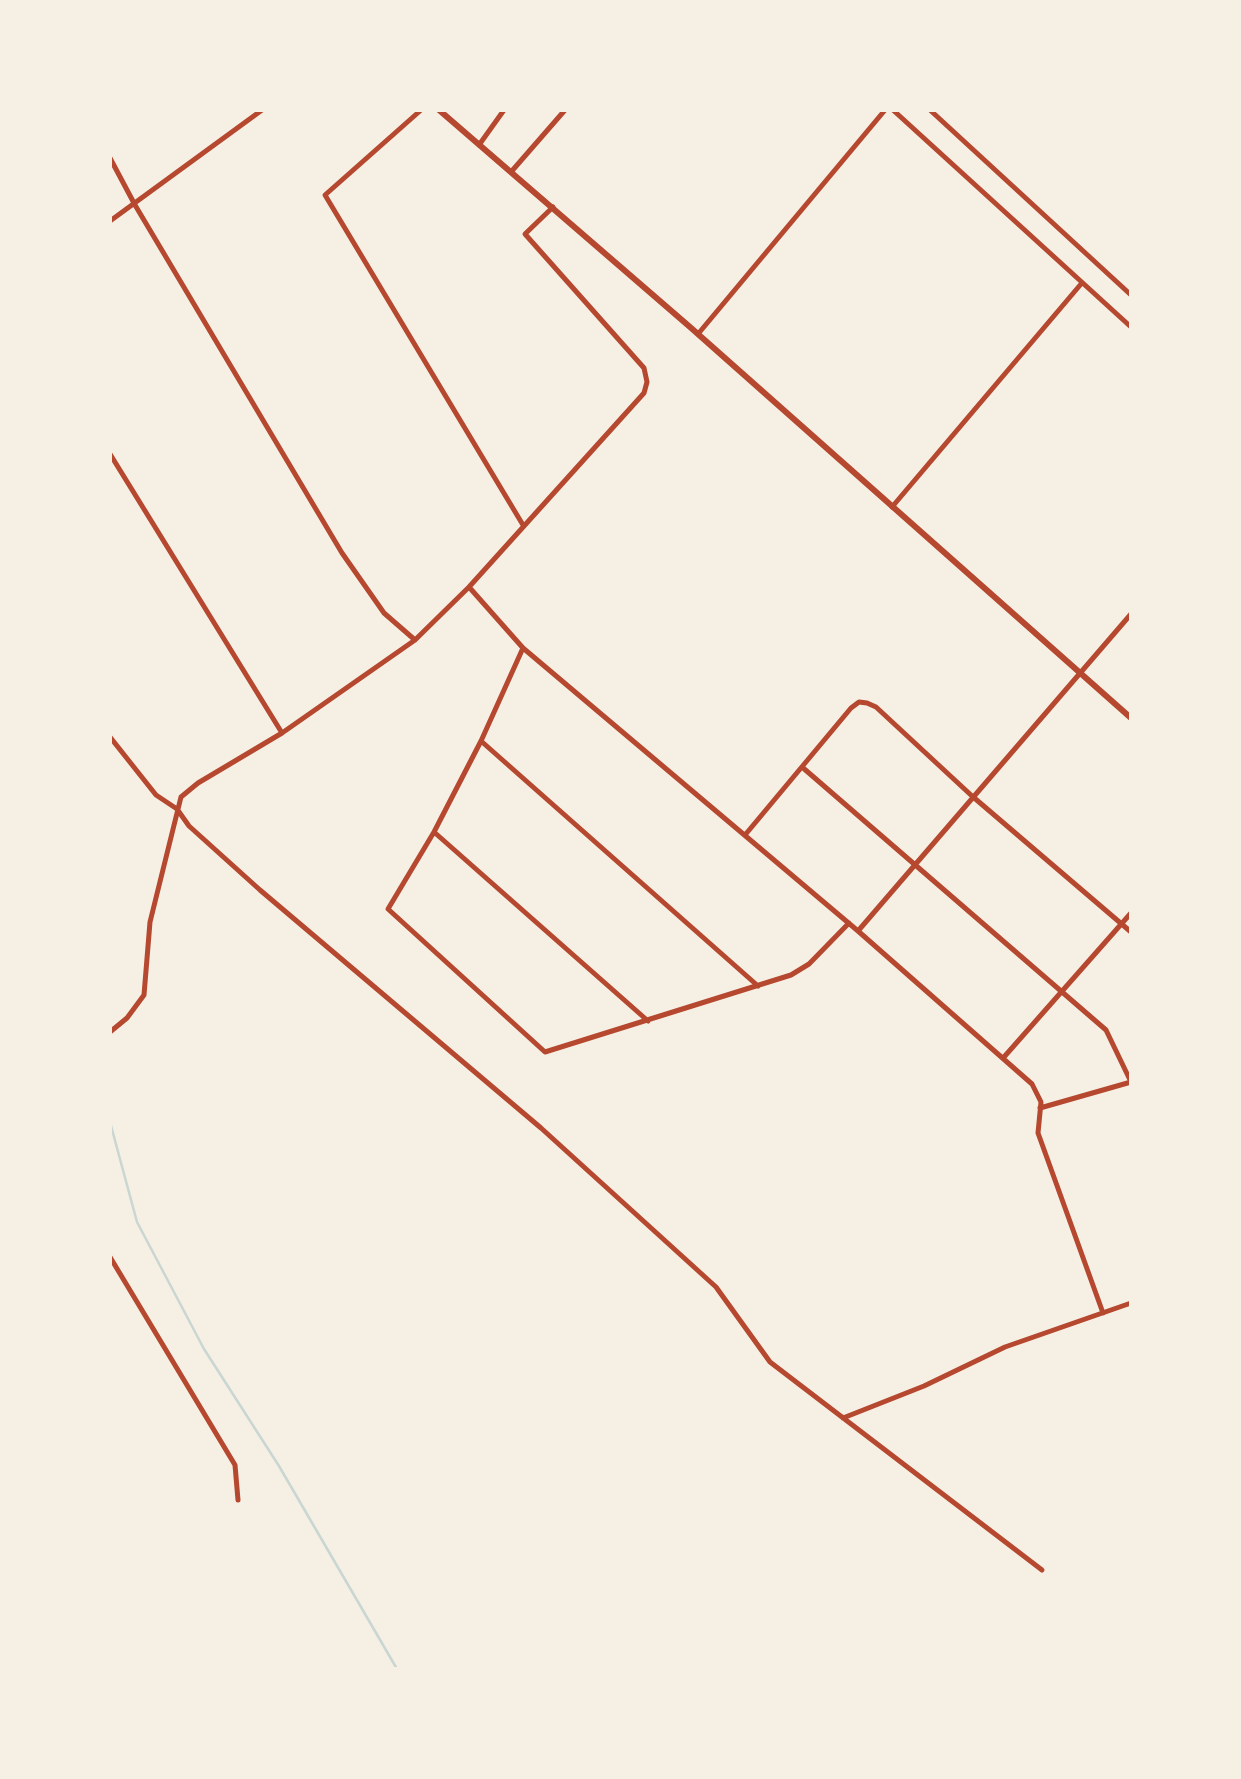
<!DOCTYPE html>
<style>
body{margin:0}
#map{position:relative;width:1241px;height:1779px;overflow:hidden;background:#f6efe4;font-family:"Libre Baskerville",serif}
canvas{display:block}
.frame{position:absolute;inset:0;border:112px solid #f6efe4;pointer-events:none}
</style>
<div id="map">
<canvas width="1241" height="1779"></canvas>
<div class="frame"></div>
</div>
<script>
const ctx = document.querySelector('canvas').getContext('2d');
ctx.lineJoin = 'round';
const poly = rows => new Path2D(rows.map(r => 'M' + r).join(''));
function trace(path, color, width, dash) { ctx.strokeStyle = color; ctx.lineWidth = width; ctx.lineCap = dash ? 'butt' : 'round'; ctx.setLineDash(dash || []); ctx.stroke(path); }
trace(poly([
 [110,1122,137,1222,204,1349,279,1466,397,1669]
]), '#c9d6d2', 2.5);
trace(poly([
 [421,110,325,195,523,525],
 [893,110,1131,327],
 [930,110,1131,295],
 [479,145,504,110],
 [110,158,135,205,342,553,384,613,415,640],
 [511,172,565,110],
 [110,221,262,110],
 [698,334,885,110],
 [110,454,282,733],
 [892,507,1081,284],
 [469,587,523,648,858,931,1131,614],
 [523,648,481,741,434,832,388,909,545,1052,791,975,809,964,849,923],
 [110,737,156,795,177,809,189,826,260,890,541,1128,716,1287,770,1362,1042,1570],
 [481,741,758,986],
 [802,767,1106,1030,1131,1082],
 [434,832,648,1021],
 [745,835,851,708,859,702,867,703,876,707,972,796,1131,932],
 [858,931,1032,1084,1041,1102,1038,1133,1103,1313],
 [110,1032,127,1018,144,995,150,922,181,797,198,783,282,733,415,640,469,587,644,393,647,382,644,368,525,234,553,207],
 [1004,1057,1131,913],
 [1040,1108,1131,1082],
 [110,1257,235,1465,238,1500],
 [843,1418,924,1386,1005,1347,1131,1303]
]), '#b5482f', 5);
trace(poly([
 [439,110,690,327,1131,718]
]), '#b5482f', 6);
</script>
